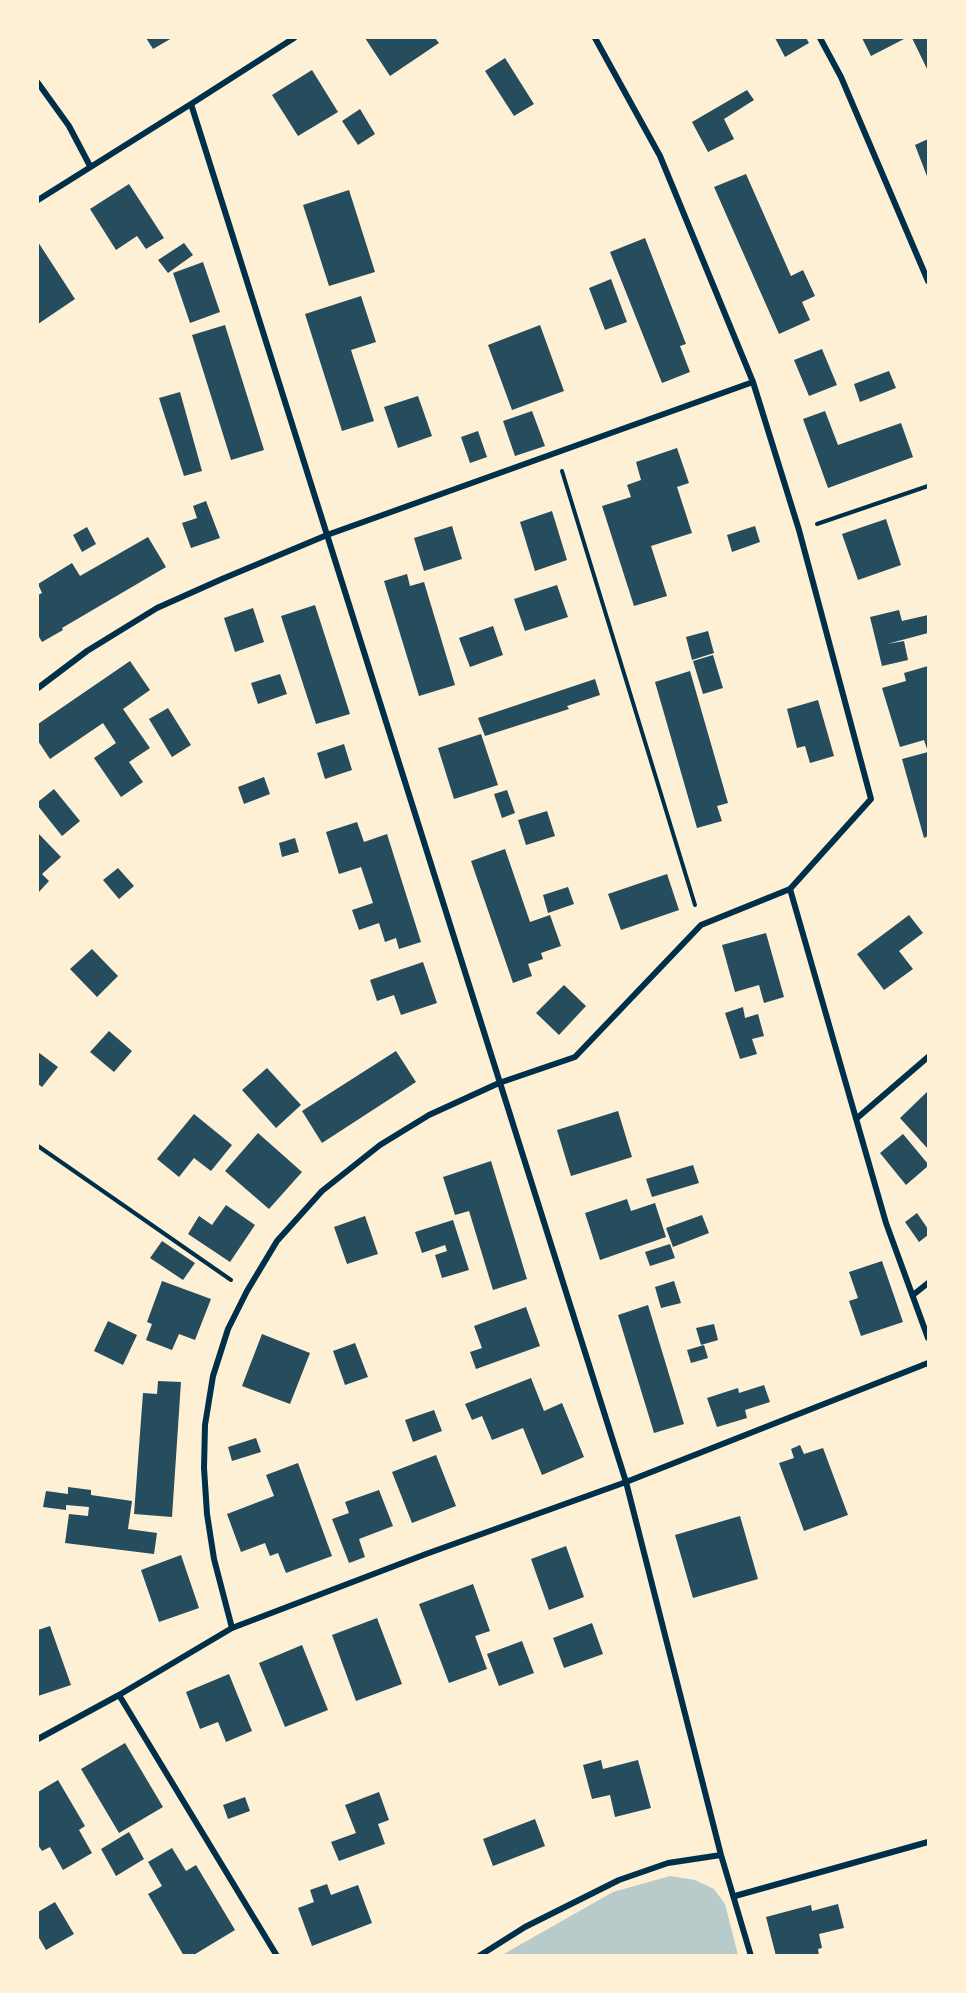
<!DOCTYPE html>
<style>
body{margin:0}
#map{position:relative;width:966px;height:1993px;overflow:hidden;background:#fdf0d5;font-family:"Fira Sans",sans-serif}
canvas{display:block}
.frame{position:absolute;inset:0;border:39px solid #fdf0d5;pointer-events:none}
</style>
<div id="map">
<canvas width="966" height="1993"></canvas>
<div class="frame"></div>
</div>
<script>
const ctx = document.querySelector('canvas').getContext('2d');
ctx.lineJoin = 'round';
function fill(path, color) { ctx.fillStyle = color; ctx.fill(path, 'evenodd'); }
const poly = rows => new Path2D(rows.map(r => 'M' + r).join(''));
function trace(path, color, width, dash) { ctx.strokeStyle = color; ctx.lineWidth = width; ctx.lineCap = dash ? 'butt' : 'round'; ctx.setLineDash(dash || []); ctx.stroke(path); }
fill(poly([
 [670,1876,695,1880,714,1889,725,1904,738,1955,502,1955,613,1892]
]), '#b9caca');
fill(poly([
 [146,38,172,38,153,49],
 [365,38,435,38,439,43,390,76],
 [775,38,806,38,809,43,785,57],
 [862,38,906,38,871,56],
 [912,38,928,38,928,71],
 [505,58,534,104,514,116,485,71],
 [312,70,338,112,298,136,272,95],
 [747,90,754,100,724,119,734,139,708,152,692,122],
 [360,109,375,134,358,145,342,121],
 [928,139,928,179,915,145],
 [746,174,791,276,803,270,815,296,802,302,810,320,779,334,714,187],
 [129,184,164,238,146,249,137,236,116,250,90,209],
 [349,190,375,272,329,286,303,205],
 [645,238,686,344,680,346,690,372,662,383,610,252],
 [38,242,75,299,38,324],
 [184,243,193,255,168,273,158,260],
 [203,262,220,312,190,323,173,273],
 [611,279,627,322,605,330,589,288],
 [361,296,376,342,351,350,374,421,342,431,305,314],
 [225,325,264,450,231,460,192,335],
 [540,325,564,391,512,410,488,345],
 [822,349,837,385,809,396,794,360],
 [889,371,896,388,860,402,854,384],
 [180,392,202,471,184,476,159,398],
 [418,396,432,436,398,448,384,407],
 [532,411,545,446,515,456,503,421],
 [825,411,838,445,901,423,913,457,828,488,803,419],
 [478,431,487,457,470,463,461,437],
 [677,448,689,483,677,487,692,533,651,546,667,596,634,606,602,506,631,497,627,485,641,480,636,462],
 [206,501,220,538,191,548,182,523,197,518,193,506],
 [552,511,567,560,535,571,520,522],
 [886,519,901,565,858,580,842,534],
 [452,526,462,559,424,571,414,538],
 [755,526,760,542,732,552,727,535],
 [87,527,96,544,82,552,73,535],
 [148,537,166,567,62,628,63,630,42,642,38,635,38,595,42,593,38,584,72,563,80,576],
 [407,574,410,586,424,582,455,685,419,696,384,581],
 [557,585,568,617,525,631,514,599],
 [315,605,350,714,316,724,281,616],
 [253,608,264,642,235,652,224,618],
 [899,610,902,621,928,615,928,633,887,644,904,641,908,660,882,666,870,617],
 [493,626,503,655,470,667,459,638],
 [708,631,714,653,692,660,686,637],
 [713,655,723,688,703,694,693,661],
 [130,661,150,690,123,709,150,748,129,762,143,782,121,797,94,758,116,743,103,723,50,759,38,741,38,724],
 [928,666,928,752,924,740,900,747,882,688,906,681,904,673],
 [690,671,728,803,717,806,722,821,697,828,655,682],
 [280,674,287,694,258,704,251,683],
 [595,679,600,695,567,706,569,709,485,736,478,718],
 [818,700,834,756,810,763,805,746,797,748,787,709],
 [168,708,191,745,172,757,149,719],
 [481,734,498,785,454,799,438,748],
 [344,744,352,770,325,779,317,753],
 [928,752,928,836,924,838,902,759],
 [264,777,270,794,244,804,238,787],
 [54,789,80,821,62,836,38,806,38,802],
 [507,790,515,813,502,818,494,794],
 [547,811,555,836,526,845,518,820],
 [357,822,364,842,387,834,421,942,399,949,396,938,385,942,379,923,359,930,352,910,373,903,361,867,339,874,326,832],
 [38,833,61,857,42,874,49,881,38,893],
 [295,838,299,852,282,857,279,843],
 [505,849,530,922,550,915,561,946,541,953,543,959,528,964,532,976,513,983,471,861],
 [118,868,134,886,119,899,103,880],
 [667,874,679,910,621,930,608,894],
 [568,887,574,904,548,913,543,895],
 [909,915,923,933,899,951,913,969,884,990,857,954],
 [766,933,784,997,764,1003,759,985,735,992,722,945],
 [92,949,118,976,97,997,70,969],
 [423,962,437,1003,401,1015,394,995,377,1001,370,980],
 [564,985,586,1006,559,1035,536,1013],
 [743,1007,745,1018,758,1014,764,1036,752,1039,757,1054,740,1059,725,1013],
 [109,1031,132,1051,114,1072,90,1052],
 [396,1051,416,1082,322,1143,302,1111],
 [38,1052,58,1067,42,1087,38,1084],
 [267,1068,301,1105,276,1128,242,1090],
 [928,1091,928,1149,900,1118],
 [618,1111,632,1157,571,1176,557,1130],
 [194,1114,232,1145,211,1171,194,1158,179,1177,157,1159],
 [258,1133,302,1172,269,1209,225,1171],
 [903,1134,928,1164,928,1166,906,1185,880,1153],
 [491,1161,527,1279,493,1290,469,1211,455,1215,443,1177],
 [693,1165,699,1183,652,1197,646,1179],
 [627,1199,631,1211,655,1203,666,1237,600,1260,585,1213],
 [226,1205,255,1225,230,1262,188,1234,199,1216,212,1225],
 [917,1213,928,1229,928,1235,919,1242,905,1222],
 [702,1215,709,1233,673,1247,666,1228],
 [365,1216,378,1254,347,1264,334,1227],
 [453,1220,469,1270,442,1278,435,1255,447,1251,445,1245,422,1253,415,1232],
 [162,1241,195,1263,183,1280,150,1258],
 [670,1244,675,1258,650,1266,645,1252],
 [882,1261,903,1322,861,1336,849,1301,858,1298,849,1272],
 [162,1281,211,1299,195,1340,179,1334,172,1350,146,1340,152,1324,147,1322],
 [674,1281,681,1303,661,1308,655,1287],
 [648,1305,684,1424,654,1433,618,1315],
 [526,1307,540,1346,476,1369,470,1352,482,1348,474,1326],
 [108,1321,137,1335,123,1365,94,1351],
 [714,1324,718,1340,701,1345,696,1328],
 [262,1334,310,1353,290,1404,242,1386],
 [355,1343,368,1377,345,1385,333,1351],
 [704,1345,708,1358,691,1363,687,1350],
 [531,1378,544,1411,562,1403,584,1457,542,1475,523,1428,492,1440,482,1416,472,1420,465,1404],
 [158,1381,181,1382,172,1517,134,1514,143,1393,157,1394],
 [764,1385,770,1402,745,1410,747,1418,717,1427,707,1398,738,1388,739,1393],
 [434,1410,442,1431,413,1442,405,1420],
 [256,1438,261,1452,232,1461,228,1447],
 [800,1445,804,1454,823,1448,848,1515,804,1531,779,1463,794,1458,791,1449],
 [436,1455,456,1506,412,1523,392,1472],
 [298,1463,332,1556,286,1573,278,1553,270,1556,265,1543,241,1552,227,1514,274,1496,266,1475],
 [68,1487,91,1490,91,1495,132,1501,128,1529,157,1533,154,1554,65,1543,69,1514,88,1516,89,1507,66,1505,66,1510,43,1507,46,1491,68,1494],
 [379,1490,393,1526,359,1539,365,1557,349,1563,332,1519,349,1513,345,1502],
 [740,1516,758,1579,693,1598,675,1535],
 [566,1546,584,1597,549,1610,531,1559],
 [181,1555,199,1608,159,1622,141,1570],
 [473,1584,490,1631,475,1636,487,1669,449,1683,419,1604],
 [377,1618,402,1684,356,1701,332,1635],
 [592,1623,603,1654,564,1668,553,1638],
 [50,1626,71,1685,38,1696,38,1630],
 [522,1641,534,1673,499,1686,487,1654],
 [302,1645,328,1710,285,1727,259,1663],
 [229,1674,252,1731,226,1742,218,1722,200,1729,186,1692],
 [125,1743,163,1807,119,1833,81,1769],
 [601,1760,603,1769,638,1760,651,1808,615,1817,610,1795,592,1799,583,1765],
 [58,1780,85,1826,79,1830,92,1853,63,1870,50,1847,42,1851,38,1845,38,1792],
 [379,1792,389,1820,378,1824,385,1844,339,1861,331,1842,356,1833,345,1805],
 [245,1797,250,1811,228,1819,223,1805],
 [535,1819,545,1846,493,1866,483,1839],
 [129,1832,144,1859,116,1876,101,1849],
 [172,1848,186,1871,196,1865,235,1930,192,1956,184,1956,148,1894,162,1886,148,1862],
 [327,1884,331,1895,358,1885,372,1923,312,1946,298,1908,314,1902,310,1890],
 [55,1902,74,1934,46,1950,38,1936,38,1912],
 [838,1904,844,1928,819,1934,822,1948,818,1949,819,1956,776,1956,766,1917,811,1905,812,1911]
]), '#264d5e');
trace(poly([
 [562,471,695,905],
 [817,524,928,486],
 [38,1146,231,1280]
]), '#003049', 4);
trace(poly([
 [595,38,660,156,753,382,799,530,871,799,790,889,886,1223,928,1338],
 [820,38,841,77,928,281],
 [38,83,69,126,90,166],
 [191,104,626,1482,721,1855,751,1956],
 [38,200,191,104,294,38],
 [38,688,87,651,157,608,222,579,327,535,753,382],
 [856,1119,928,1057],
 [913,1295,928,1283],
 [232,1628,214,1559,207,1514,204,1468,205,1425,213,1376,228,1329,247,1291,277,1241,322,1191,380,1145,429,1115,499,1083,575,1057,701,925,790,889],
 [119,1695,277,1956],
 [38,1739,119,1695,232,1628,426,1554,626,1482,928,1363],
 [735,1896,928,1842],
 [479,1956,525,1927,619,1880,668,1863,721,1855]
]), '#003049', 6);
</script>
